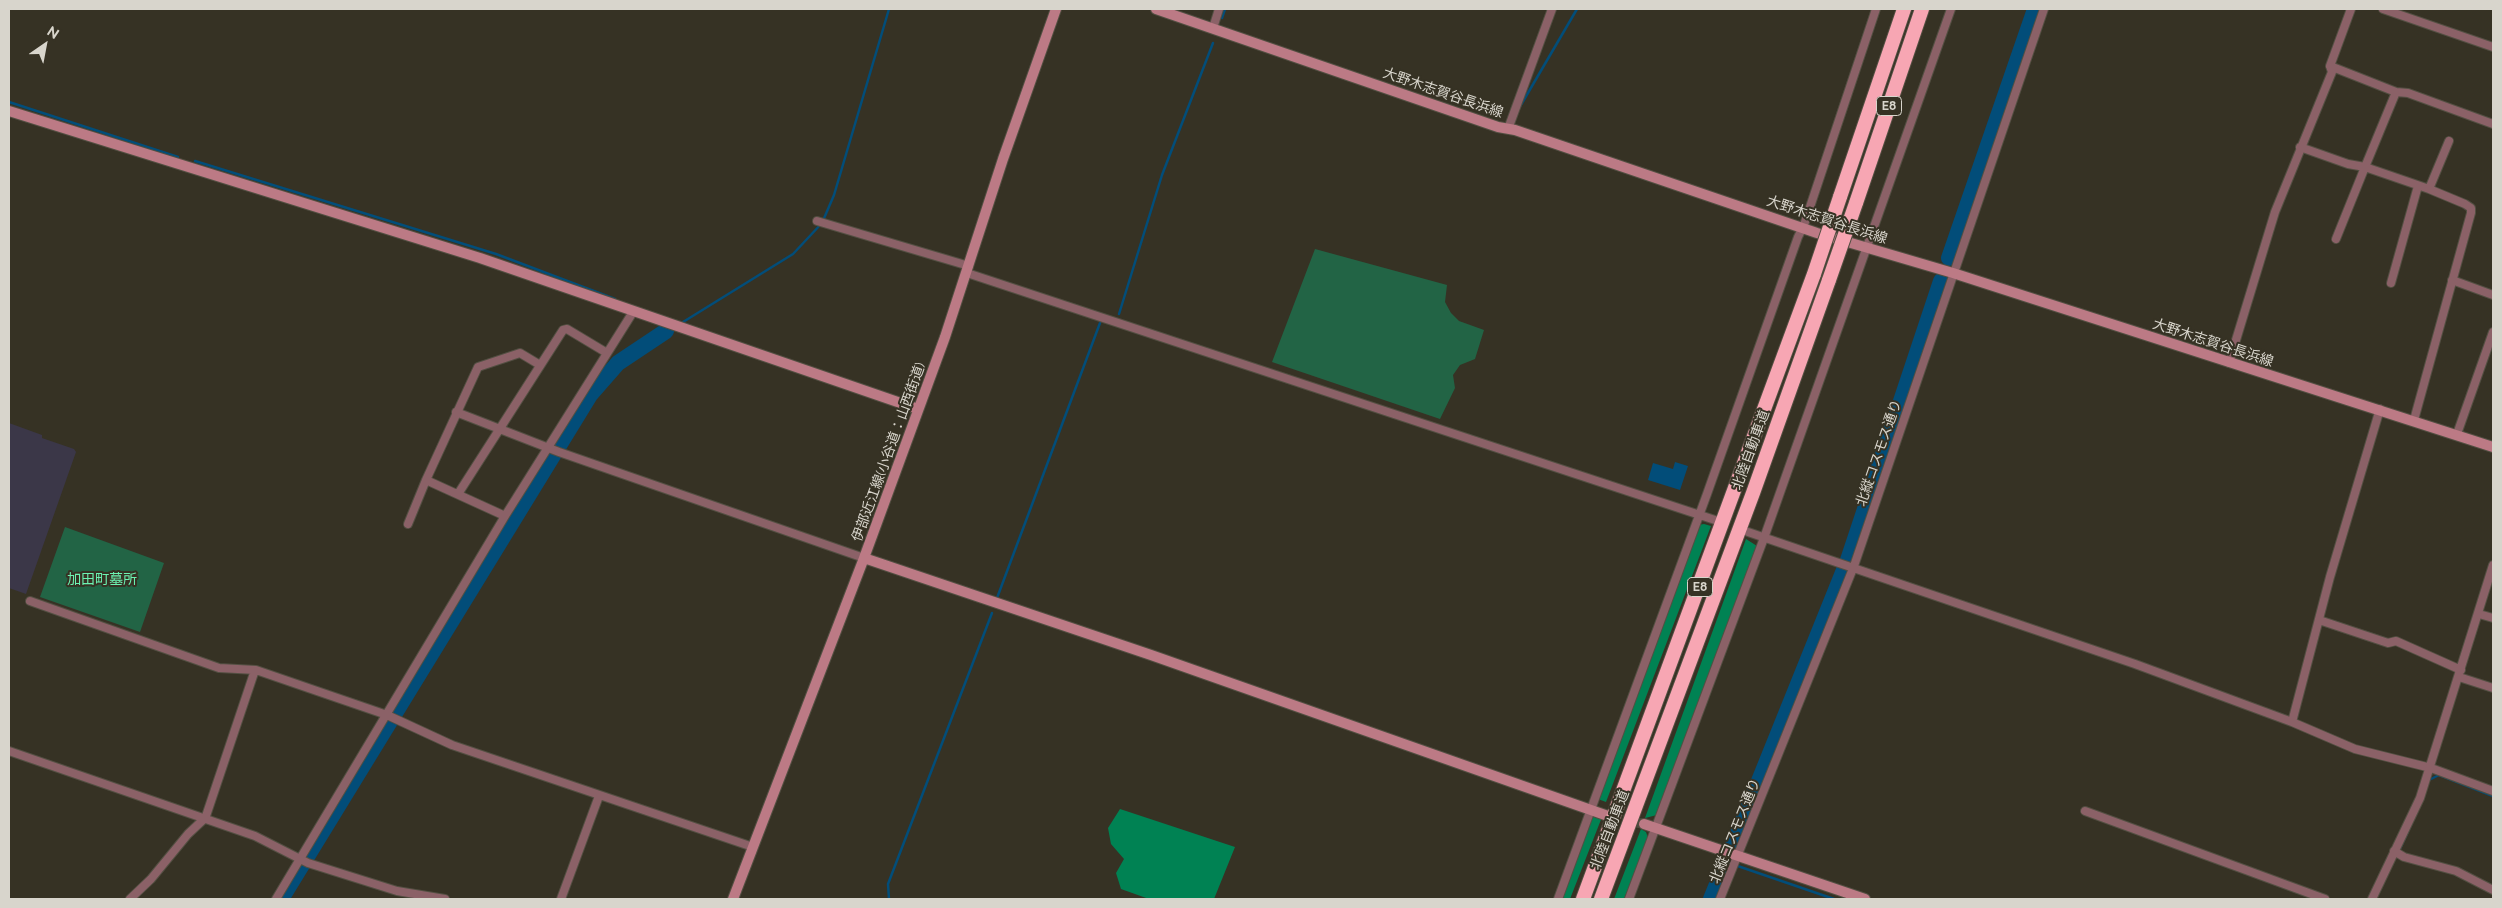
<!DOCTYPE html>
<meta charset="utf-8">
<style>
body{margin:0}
#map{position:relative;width:2502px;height:908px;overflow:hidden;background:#363224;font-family:Raleway,sans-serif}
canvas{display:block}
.frame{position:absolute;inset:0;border:10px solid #d8d5cc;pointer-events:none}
.north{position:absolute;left:20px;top:20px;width:50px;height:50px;-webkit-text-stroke:4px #363224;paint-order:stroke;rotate:33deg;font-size:14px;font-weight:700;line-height:20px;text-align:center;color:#d8d5cc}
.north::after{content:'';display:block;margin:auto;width:18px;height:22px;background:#d8d5cc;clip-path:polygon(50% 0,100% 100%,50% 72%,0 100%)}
</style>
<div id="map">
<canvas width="2502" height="908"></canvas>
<div class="frame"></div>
<div class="north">N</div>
</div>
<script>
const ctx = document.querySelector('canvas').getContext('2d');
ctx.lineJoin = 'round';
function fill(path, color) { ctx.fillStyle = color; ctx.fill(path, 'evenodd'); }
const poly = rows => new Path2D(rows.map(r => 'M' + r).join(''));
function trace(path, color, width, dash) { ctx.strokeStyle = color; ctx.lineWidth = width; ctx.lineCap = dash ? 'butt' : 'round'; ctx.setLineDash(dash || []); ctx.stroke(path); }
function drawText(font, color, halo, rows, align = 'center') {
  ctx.font = font + ' Raleway,"Noto Sans JP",sans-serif'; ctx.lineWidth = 4; ctx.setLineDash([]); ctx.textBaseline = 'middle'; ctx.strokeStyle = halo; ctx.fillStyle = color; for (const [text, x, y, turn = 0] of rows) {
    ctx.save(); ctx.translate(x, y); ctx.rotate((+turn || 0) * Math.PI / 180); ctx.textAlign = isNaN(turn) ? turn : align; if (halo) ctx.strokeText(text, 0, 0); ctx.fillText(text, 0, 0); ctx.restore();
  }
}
fill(poly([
 [9,423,42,435,42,438,74,449,76,452,26,594,9,588]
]), '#3b3748');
fill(poly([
 [1315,249,1447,285,1445,302,1451,313,1459,321,1484,330,1475,359,1460,365,1453,375,1455,388,1440,419,1272,362],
 [65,527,164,563,140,632,40,597]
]), '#226445');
fill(poly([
 [1704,524,1711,526,1606,802,1598,799,1698,525],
 [1746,539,1757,546,1657,815,1645,818],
 [1120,809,1235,847,1214,899,1149,899,1121,889,1116,873,1124,859,1111,844,1108,828],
 [1593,816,1602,817,1570,899,1556,899,1587,820],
 [1641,829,1646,832,1648,838,1624,899,1614,899]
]), '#008253');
fill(poly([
 [1675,462,1688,466,1680,490,1648,480,1653,463,1673,469]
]), '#024d79');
trace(poly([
 [1222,18,1225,9],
 [9,102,178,157],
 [1518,110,1577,9],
 [195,161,496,254,615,299],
 [1119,314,1162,175,1213,43],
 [683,322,793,254,822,223,834,195,889,9],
 [997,598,1100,323],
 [2429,780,2439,775,2493,796],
 [2398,853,2422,801],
 [1726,862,1834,899],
 [889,899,888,884,992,613]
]), '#024d79', 2.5);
trace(poly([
 [1949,258,2035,9],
 [1732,848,1848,560,1941,281],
 [281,899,590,395,618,363,666,331],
 [1711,899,1728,857]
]), '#024d79', 16);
trace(poly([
 [1608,816,1644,824]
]), '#4e4a3d', 10, [10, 5]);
const street = poly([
 [2383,9,2493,47],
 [1213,28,1219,9],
 [2330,66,2396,92,2408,93,2493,124],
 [2396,92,2365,167,2429,189,2465,204,2471,208,2471,213,2414,420],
 [1508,129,1552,9],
 [2300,147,2348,164,2365,167,2336,239],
 [2429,189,2449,141],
 [817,221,969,266],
 [967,273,1715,520],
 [2452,280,2493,295],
 [2391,283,2418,186],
 [2229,363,2275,212,2332,72,2330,66,2351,9],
 [456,412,559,452,864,558],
 [2457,434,2493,332],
 [426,480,505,516],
 [458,494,563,330,567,329,607,353],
 [408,524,426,480,478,367,520,353,540,365],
 [1748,532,2135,664,2292,722,2355,749,2431,768,2493,791],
 [30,601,219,668,256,670,317,691,387,715,452,745,753,847],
 [2479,614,2493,618],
 [2319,620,2388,643,2396,641,2461,670],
 [2459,677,2493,688],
 [2292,722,2330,577,2380,409],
 [9,751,255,836,308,863,397,891,445,899],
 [2085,811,2325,899],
 [205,819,255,670],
 [2394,851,2404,857,2456,871,2493,890],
 [130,899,151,879,188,834,204,819],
 [276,899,505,516,633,312],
 [561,899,599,796],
 [1558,899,1707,494,1798,237,1804,225,1876,9],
 [1629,899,1764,538,1951,9],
 [1720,899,1854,566,2044,9],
 [2372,899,2420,798,2493,565]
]);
const secondary = poly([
 [1156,9,1498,127,1515,130,1817,233,1953,273,2493,447],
 [9,111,480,258,918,409],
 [864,558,1151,655,1608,816],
 [1644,824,1865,899],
 [733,899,864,558,945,337,1003,159,1056,9]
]);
const highway = poly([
 [1840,197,1904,9],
 [1856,203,1922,9],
 [1583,899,1814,274],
 [1601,899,1753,493,1829,280]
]);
trace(street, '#534f42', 10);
trace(secondary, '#534f42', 12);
trace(highway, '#534f42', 16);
trace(street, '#8b6167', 8);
trace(secondary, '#bc7a85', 10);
trace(highway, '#f7a6b3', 14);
const highwayBridge = poly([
 [1814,274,1840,197],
 [1829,280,1856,203]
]);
trace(highwayBridge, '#534f42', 16, []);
trace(highwayBridge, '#f7a6b3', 14);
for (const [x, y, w] of [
 [1889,106,25],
 [1700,587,25]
]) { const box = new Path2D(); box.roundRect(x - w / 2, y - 9.5, w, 19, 4); ctx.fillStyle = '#363224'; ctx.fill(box); trace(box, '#d8d5cc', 1); }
drawText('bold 12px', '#d8d5cc', null, [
 ["E8",1889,106],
 ["E8",1700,587]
]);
drawText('14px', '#d8d5cc', '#363224', [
 ["大野木志賀谷長浜線",1443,93,19],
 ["大野木志賀谷長浜線",1827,220,18],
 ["大野木志賀谷長浜線",2213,343,18],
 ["北陸自動車道",1751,450,-70],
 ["伊部近江線(小谷道：山西街道)",889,452,-70],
 ["北縦コスモス通り",1879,453,-71],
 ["北陸自動車道",1610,830,-69],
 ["北縦コスモス通り",1735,831,-68]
]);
drawText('14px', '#6cf3b2', '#363224', [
 ["加田町墓所",102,580]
]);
</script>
